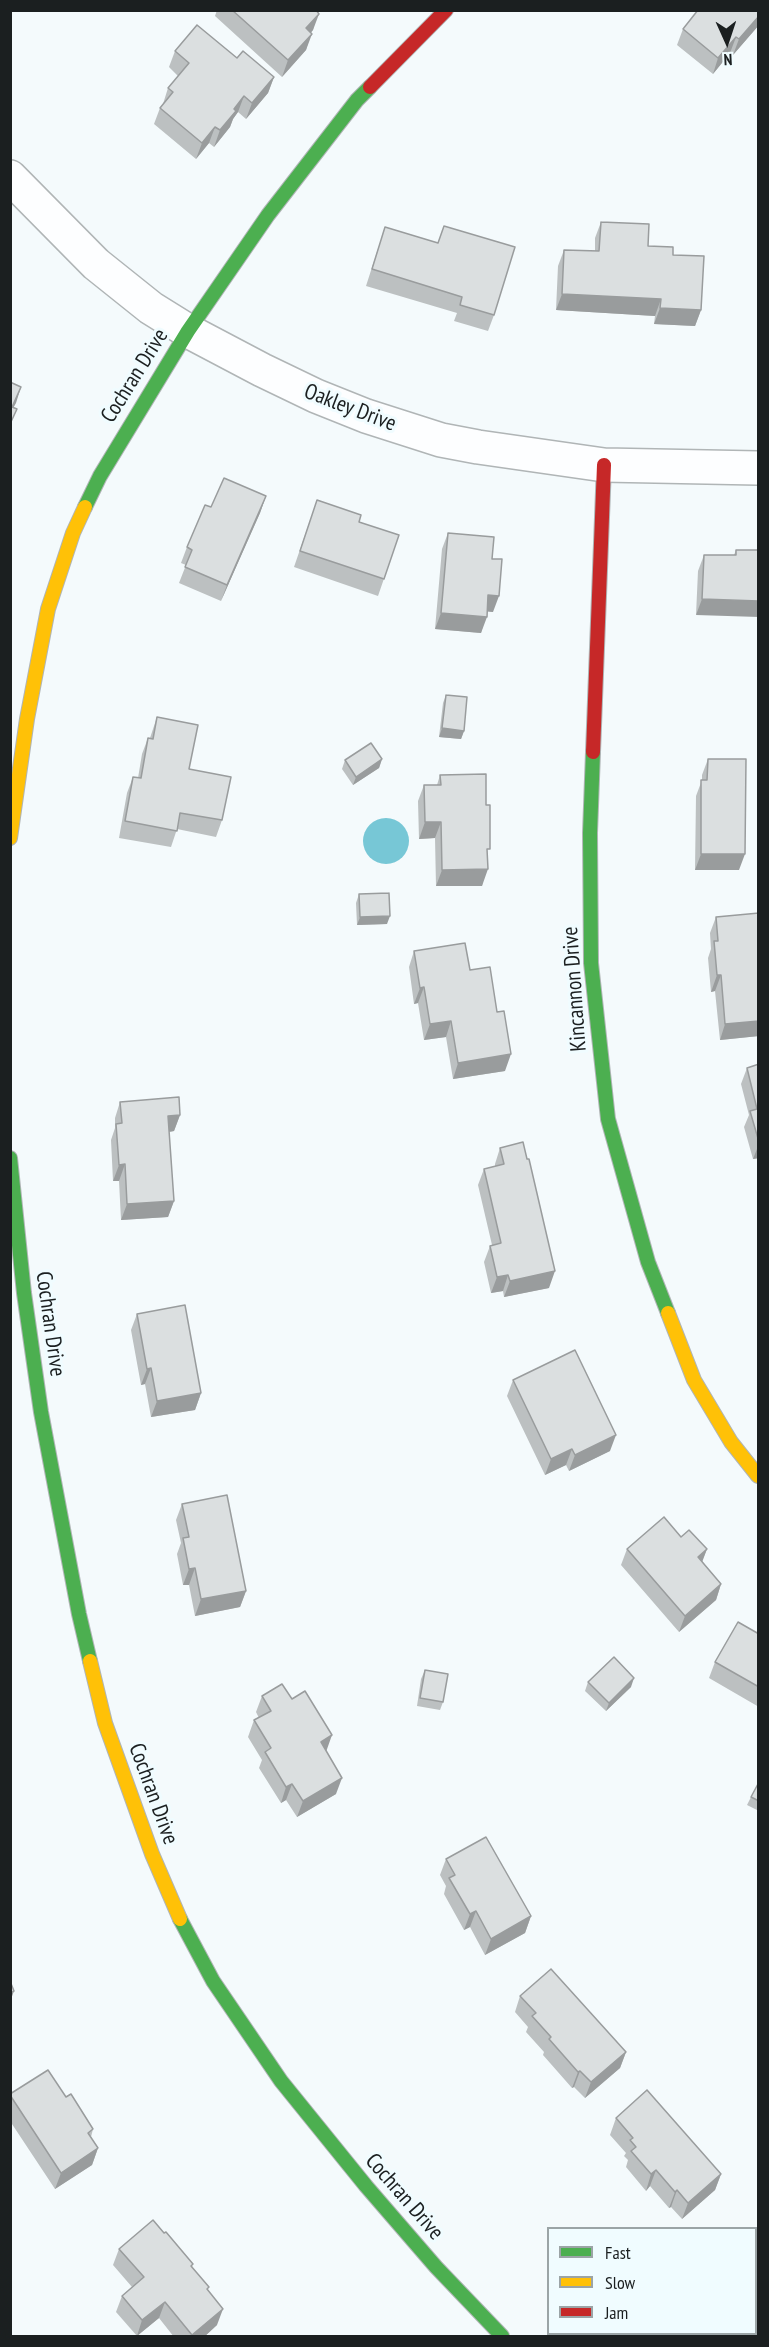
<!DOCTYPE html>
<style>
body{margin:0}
#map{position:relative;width:769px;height:2347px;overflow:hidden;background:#f4fafc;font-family:"PT Sans Narrow",sans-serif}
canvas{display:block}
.frame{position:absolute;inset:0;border:12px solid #1b1f20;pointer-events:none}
.legend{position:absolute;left:547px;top:2227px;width:210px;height:108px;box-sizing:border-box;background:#f0fcff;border:2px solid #9ba4a6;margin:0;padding:8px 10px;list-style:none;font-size:18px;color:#1b1f20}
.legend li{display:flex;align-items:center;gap:12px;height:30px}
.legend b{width:30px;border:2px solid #9ba4a6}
.north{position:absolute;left:697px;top:12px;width:60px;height:60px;-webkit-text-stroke:4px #f0fcff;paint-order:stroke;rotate:177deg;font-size:16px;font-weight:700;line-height:24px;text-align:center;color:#1b1f20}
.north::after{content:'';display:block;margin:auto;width:21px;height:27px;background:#1b1f20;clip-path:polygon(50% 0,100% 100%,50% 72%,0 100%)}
</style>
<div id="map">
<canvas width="769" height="2347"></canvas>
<div class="frame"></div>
<ul class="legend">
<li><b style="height:8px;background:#4caf50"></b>Fast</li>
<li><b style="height:8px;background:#ffc107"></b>Slow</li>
<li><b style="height:8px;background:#c62828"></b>Jam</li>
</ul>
<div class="north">N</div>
</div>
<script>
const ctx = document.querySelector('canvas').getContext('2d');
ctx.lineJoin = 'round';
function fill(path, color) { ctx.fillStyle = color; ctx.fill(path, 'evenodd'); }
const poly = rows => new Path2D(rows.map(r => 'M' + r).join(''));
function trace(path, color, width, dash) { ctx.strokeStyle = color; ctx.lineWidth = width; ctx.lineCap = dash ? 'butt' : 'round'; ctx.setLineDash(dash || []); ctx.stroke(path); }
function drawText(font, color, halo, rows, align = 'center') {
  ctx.font = font + ' "PT Sans Narrow",sans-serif'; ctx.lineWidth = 6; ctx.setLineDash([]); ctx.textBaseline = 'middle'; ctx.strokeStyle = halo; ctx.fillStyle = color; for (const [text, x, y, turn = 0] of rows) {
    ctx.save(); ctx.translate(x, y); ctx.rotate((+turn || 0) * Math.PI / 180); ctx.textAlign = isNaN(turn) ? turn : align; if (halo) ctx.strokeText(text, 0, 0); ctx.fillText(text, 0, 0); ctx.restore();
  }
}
fill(poly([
 '363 841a23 23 0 1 1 46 0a23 23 0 1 1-46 0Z'
]), '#77c7d6');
const street = poly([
 [10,177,96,264,151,308,188,331,262,370,316,396,366,416,441,440,478,447,604,465,758,468]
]);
const fast = poly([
 [85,507,100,476,188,331,268,215,357,100,370,87],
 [593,752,590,833,591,963,608,1119,648,1262,668,1313],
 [10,1158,24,1293,41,1412,79,1614,90,1661],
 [180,1919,213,1981,281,2081,366,2186,436,2267,502,2336]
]);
const slow = poly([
 [10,838,27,719,48,609,73,533,85,507],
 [668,1313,694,1380,731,1442,758,1476],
 [90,1661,105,1723,152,1854,180,1919]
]);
const jam = poly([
 [370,87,446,10],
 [593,752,604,465]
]);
trace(street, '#b0b5b6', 36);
trace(fast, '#b0b5b6', 16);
trace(slow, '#b0b5b6', 16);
trace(jam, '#b0b5b6', 16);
trace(street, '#fdfeff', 33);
trace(fast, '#4caf50', 14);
trace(slow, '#ffc107', 14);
trace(jam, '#c62828', 14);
fill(poly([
 [217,10,318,10,317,12,313,30,311,33,306,50,282,77,215,16],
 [759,10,759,25,733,55,730,53,713,74,677,45,683,29],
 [175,51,237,58,274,77,268,93,246,119,238,112,233,119,230,127,214,147,209,143,196,159,154,124,160,108,163,104,168,88,178,76,169,67],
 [601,222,648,246,673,255,701,310,695,326,654,324,655,316,556,310,558,266,564,250,595,251,595,238],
 [444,226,494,315,488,331,454,321,457,313,366,286,385,227,438,243],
 [266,496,260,513,221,601,179,583,186,565,181,563,187,547,211,507],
 [317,500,359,522,399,535,378,596,294,567],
 [448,533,492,559,493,612,487,611,481,633,435,629,442,549],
 [736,550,759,550,696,615,698,571,704,555,734,555],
 [446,695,464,731,461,739,439,737,443,703],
 [157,717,222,820,216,837,177,829,171,847,119,838,127,793,133,777,138,778,142,754,148,738,150,738],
 [382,759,379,768,353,785,342,769,345,760],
 [708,759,739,870,695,870,696,796,702,780,702,775],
 [440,775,487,857,482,886,436,886,435,838,419,839,418,801,424,785,437,785],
 [359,894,387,924,357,925,356,903],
 [716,917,759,1036,720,1040,715,991,711,992,708,958,711,949,710,933],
 [414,951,470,970,497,1012,505,1071,453,1079,446,1037,424,1040,418,1003,414,1004,409,967],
 [759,1064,759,1158,753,1159,744,1127,749,1115,741,1084,747,1068],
 [120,1102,180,1115,174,1131,169,1132,174,1201,168,1217,121,1220,119,1181,113,1181,111,1140,115,1128,115,1118],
 [500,1148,549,1288,504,1297,503,1291,491,1293,484,1262,490,1246,492,1245,478,1185,484,1169,495,1166,495,1164],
 [137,1314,201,1393,195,1410,151,1417,145,1384,141,1385,131,1330],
 [513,1380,610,1451,569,1471,566,1465,545,1475,507,1396],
 [182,1504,246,1591,240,1607,195,1616,189,1585,183,1585,177,1554,181,1543,176,1520],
 [681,1537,707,1549,702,1561,721,1584,716,1600,679,1632,621,1565,627,1549],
 [759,1634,759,1707,709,1678,715,1662],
 [425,1670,443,1702,440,1710,417,1706,421,1679],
 [588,1682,631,1687,606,1711,585,1691],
 [262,1696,292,1699,326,1751,336,1794,297,1817,286,1800,281,1803,259,1768,262,1760,248,1737,254,1720,259,1718,256,1712],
 [759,1782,759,1811,747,1805,751,1797],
 [446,1859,531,1916,525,1933,485,1955,470,1927,464,1930,444,1894,446,1886,440,1875],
 [520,1996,626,2052,620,2068,585,2098,574,2087,572,2088,543,2055,544,2052,526,2032,528,2027,515,2012],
 [10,2095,66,2097,93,2129,91,2137,98,2148,92,2165,55,2189,10,2121],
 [616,2118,721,2174,715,2190,682,2219,671,2207,669,2208,650,2186,646,2191,626,2167,628,2160,624,2156,626,2153,610,2135],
 [119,2249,192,2266,208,2291,217,2325,204,2337,174,2337,159,2318,137,2336,116,2312,122,2296,132,2287,113,2265]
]), '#bcc0c1');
fill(poly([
 [319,14,313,30,300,44,306,28],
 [759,16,759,25,733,55,739,39],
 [312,34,306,50,282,77,288,60],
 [736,37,730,53,713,74,718,58],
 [274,77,268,93,246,119,252,103],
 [244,96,238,112,233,119,230,127,214,147,220,130,234,109],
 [215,127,209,143,196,159,202,143],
 [562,294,661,299,655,316,556,310],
 [660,308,701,310,695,326,654,324],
 [21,387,16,403,10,414,10,411],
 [266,496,260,513,221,601,227,585],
 [488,595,499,596,493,612,482,611],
 [702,599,759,601,759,617,696,615],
 [441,613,487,617,481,633,435,629],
 [442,728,464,731,461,739,439,737],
 [382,759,379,768,353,785,356,777],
 [425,822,441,822,435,838,419,839],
 [701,854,745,854,739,870,695,870],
 [488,869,482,886,436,886,442,870],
 [390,916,387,924,357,925,360,917],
 [717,975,721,975,715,991,711,992],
 [424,987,418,1003,414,1004,420,988],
 [451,1021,446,1037,424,1040,430,1024],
 [759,1021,759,1036,720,1040,725,1024],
 [511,1054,505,1071,453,1079,458,1063],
 [180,1115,174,1131,162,1133,168,1116],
 [759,1144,759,1158,753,1159],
 [125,1164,119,1181,113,1181,119,1165],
 [174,1201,168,1217,121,1220,127,1204],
 [555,1271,549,1288,504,1297,510,1281],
 [508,1275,503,1291,491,1293,497,1277],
 [151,1368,145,1384,141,1385,147,1369],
 [201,1393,195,1410,151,1417,157,1401],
 [616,1435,610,1451,569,1471,575,1455],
 [572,1449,566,1465,545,1475,551,1459],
 [707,1549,701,1565,698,1557],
 [195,1568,189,1585,183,1585,189,1569],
 [721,1584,716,1600,679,1632,685,1616],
 [246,1591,240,1607,195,1616,201,1599],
 [634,1678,631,1687,606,1711,609,1703],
 [332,1735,326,1752,321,1742],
 [342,1778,336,1794,297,1817,303,1801],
 [292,1784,286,1800,281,1803,286,1787],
 [476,1911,470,1927,464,1930,470,1914],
 [531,1916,525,1933,485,1955,491,1939],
 [14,1991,10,2002,10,1993],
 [626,2052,620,2068,585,2098,591,2082],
 [580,2071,574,2087,572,2088,578,2072],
 [98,2148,92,2165,55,2189,61,2173],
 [656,2170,650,2186,646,2191,651,2174],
 [721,2174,715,2190,682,2219,688,2203],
 [677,2190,671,2207,669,2208,675,2192],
 [165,2302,159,2318,137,2336,142,2320],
 [223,2309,217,2325,204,2337,192,2337,192,2335],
 [758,2321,759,2321,759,2337,713,2337,714,2334,756,2334,756,2327],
 [686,2334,711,2334,710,2336,685,2337]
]), '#999c9d');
const building = poly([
 [232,10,316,10,319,14,306,28,312,34,288,60,232,10],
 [698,10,759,10,759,16,739,39,736,37,718,58,683,29,698,10],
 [197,25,237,58,243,51,274,77,252,103,244,96,234,109,236,111,220,130,215,127,202,143,160,108,173,92,168,88,189,63,175,51,197,25],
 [601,222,649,224,648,246,673,247,673,255,704,256,701,310,660,308,661,299,562,294,564,250,599,251,601,222],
 [444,226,515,247,494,315,460,305,462,297,372,269,385,227,438,243,444,226],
 [10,382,21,387,12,407,17,409,10,424,10,382],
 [224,478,266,496,227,585,185,567,192,550,187,547,205,505,211,507,224,478],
 [317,500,361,515,359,522,399,535,384,579,300,551,317,500],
 [448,533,494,537,492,559,502,559,499,596,488,595,487,617,441,613,448,533],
 [736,550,759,550,759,601,702,599,704,555,736,555,736,550],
 [446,695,467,697,464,731,442,728,446,695],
 [157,717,198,725,189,769,231,777,222,820,180,813,177,831,125,821,133,777,141,778,148,738,153,739,157,717],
 [371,743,382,759,356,777,345,760,371,743],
 [708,759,746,759,745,854,701,854,701,780,707,780,708,759],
 [486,774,486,805,490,805,490,849,487,849,488,869,442,870,441,822,425,822,424,785,441,785,440,775,486,774],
 [389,893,390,916,360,917,359,894,389,893],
 [759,913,759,1021,725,1024,721,975,717,975,714,941,718,941,716,917,759,913],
 [465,943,470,970,490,967,497,1012,504,1011,511,1054,458,1063,451,1021,430,1024,424,987,420,988,414,951,465,943],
 [759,1064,759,1142,750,1111,757,1109,747,1068,759,1064],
 [179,1097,180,1115,168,1116,174,1201,127,1204,125,1164,119,1165,116,1124,122,1123,120,1102,179,1097],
 [523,1142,527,1159,529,1159,555,1271,510,1281,508,1275,497,1277,490,1246,501,1243,484,1169,504,1164,500,1148,523,1142],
 [185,1305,201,1393,157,1401,151,1368,147,1369,137,1314,185,1305],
 [575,1350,616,1435,575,1455,572,1449,551,1459,513,1380,575,1350],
 [227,1495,246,1591,201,1599,195,1568,189,1569,183,1538,189,1537,182,1504,227,1495],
 [664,1517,681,1537,689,1530,707,1549,698,1557,721,1584,685,1616,627,1549,664,1517],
 [738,1622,759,1634,759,1687,715,1662,738,1622],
 [614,1657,634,1678,609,1703,588,1682,614,1657],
 [425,1670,448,1674,443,1702,420,1698,425,1670],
 [282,1684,292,1699,305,1691,332,1735,321,1742,342,1778,303,1801,292,1784,286,1787,265,1752,271,1748,254,1720,271,1711,262,1696,282,1684],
 [759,1782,759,1801,751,1797,759,1782],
 [486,1837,531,1916,491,1939,476,1911,470,1914,449,1878,455,1875,446,1859,486,1837],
 [551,1969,626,2052,591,2082,580,2071,578,2072,549,2039,551,2037,532,2016,536,2013,520,1996,551,1969],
 [10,1981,14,1991,10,1993,10,1981],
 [48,2070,66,2097,71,2094,93,2129,88,2133,98,2148,61,2173,10,2095,10,2094,48,2070],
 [647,2090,721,2174,688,2203,677,2190,675,2192,656,2170,651,2174,631,2151,636,2147,630,2140,633,2138,616,2118,647,2090],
 [153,2220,164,2233,166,2232,193,2264,191,2266,209,2287,207,2289,223,2309,192,2335,165,2302,142,2320,122,2296,144,2277,119,2249,153,2220],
 [756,2275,759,2275,758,2327,756,2327,756,2275]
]);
fill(building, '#dbdfe0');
trace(building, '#999c9d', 1.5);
drawText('22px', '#1b1f20', '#f0fcff', [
 ["Cochran Drive",135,376,-58],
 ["Oakley Drive",350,408,21],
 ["Kincannon Drive",575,989,-94],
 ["Cochran Drive",50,1324,82],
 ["Cochran Drive",153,1794,70],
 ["Cochran Drive",404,2197,49]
]);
</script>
